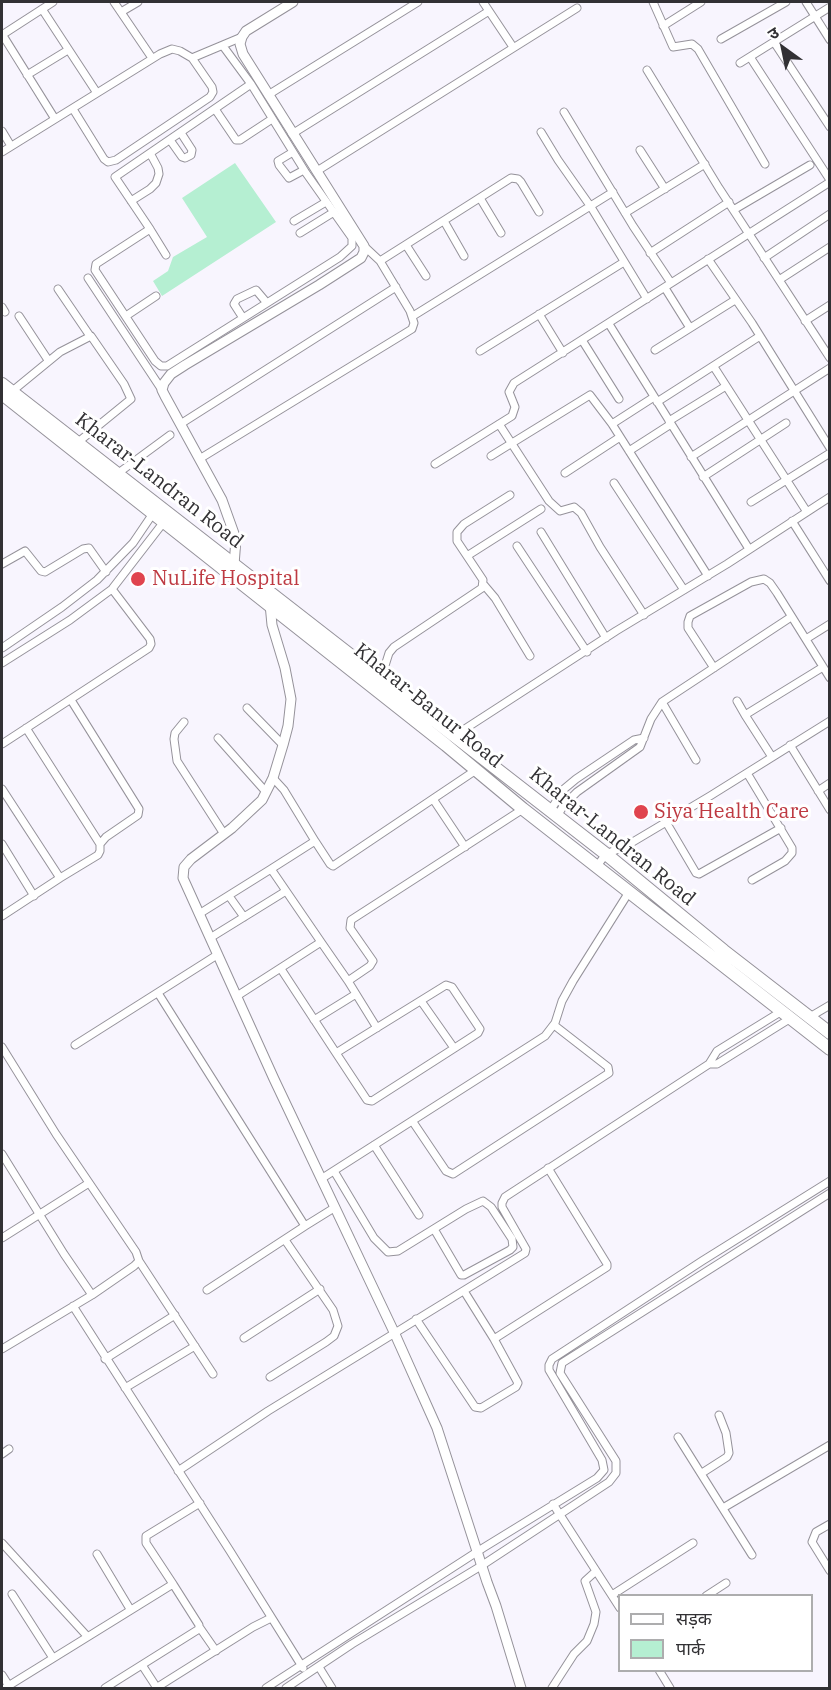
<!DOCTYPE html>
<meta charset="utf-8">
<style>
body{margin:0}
#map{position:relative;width:831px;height:1690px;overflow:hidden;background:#f8f5fe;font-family:"IBM Plex Serif","Noto Sans Devanagari",serif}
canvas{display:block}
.frame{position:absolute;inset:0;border:3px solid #323134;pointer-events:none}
.legend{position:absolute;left:618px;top:1594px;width:195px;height:78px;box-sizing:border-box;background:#fff;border:2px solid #adadae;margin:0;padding:8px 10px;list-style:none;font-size:18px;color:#323134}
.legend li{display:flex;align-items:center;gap:12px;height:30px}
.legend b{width:30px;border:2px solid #adadae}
.north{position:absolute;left:753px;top:18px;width:60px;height:60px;-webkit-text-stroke:4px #fff;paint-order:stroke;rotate:327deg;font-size:16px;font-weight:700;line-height:24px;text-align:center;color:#323134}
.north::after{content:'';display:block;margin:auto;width:21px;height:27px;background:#323134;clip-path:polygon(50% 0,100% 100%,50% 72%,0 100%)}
</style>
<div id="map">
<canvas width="831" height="1690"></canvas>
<div class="frame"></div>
<ul class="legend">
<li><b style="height:8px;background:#fff"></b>सड़क</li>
<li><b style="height:16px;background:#b5efd2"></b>पार्क</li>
</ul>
<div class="north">उ</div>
</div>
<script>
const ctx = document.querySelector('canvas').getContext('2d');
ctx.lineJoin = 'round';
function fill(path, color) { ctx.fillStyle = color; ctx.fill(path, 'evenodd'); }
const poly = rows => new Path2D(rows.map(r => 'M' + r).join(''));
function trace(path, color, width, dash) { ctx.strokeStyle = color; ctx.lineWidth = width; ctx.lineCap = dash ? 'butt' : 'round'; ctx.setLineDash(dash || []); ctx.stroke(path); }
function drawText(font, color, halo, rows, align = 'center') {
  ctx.font = font + ' "IBM Plex Serif",serif'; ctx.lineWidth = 6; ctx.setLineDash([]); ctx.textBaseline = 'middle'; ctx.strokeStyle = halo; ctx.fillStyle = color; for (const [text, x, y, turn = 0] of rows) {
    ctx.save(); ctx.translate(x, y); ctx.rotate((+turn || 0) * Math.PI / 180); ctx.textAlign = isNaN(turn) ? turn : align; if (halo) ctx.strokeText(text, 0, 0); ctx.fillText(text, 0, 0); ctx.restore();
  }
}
fill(poly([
 [235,163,276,222,162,296,153,281,168,271,173,257,207,237,182,198]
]), '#b5efd2');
const street = poly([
 [114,2,152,58],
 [483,2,513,47],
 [653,2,673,47,692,44,698,49,765,164],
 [806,2,830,40],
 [42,9,97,93],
 [121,12,138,2],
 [663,26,701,2],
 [2,34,55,119],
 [2,35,53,2],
 [721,39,786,2],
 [774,42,830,127],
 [223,46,251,84,306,173,352,238,352,246,340,257,167,366,161,366,155,361,95,270,96,264,150,229,115,177,251,84],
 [750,57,830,180],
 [740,63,830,7],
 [647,70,719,188,830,358],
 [27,75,68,50],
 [268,95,418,2],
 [73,109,104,159,108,162,116,160,210,97,213,92,212,87,192,58],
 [215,109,236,140,240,140,272,119],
 [564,112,633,226,671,283],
 [2,131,11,146],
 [541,132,558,160,591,207,647,299],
 [292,134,489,11],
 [170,140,182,157,185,158,191,155,192,150,181,133],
 [640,150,665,189],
 [2,152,160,54,172,49,180,51,192,58,242,37],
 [293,152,278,161,279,165,289,178,304,170],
 [317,171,577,8],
 [480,198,501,233],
 [131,201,150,189,156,183,159,174,158,168,150,153],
 [735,209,810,165],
 [625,213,705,164],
 [294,221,326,202],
 [444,221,464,256],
 [150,229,166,255],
 [300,233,334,212],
 [406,245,426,276],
 [650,253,729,202],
 [764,258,830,214],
 [708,259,752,323,830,448],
 [380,261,511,178,518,179,521,182,539,212],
 [88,278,162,390],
 [779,280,830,247],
 [665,288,690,328],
 [58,289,90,336],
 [2,307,5,312],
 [539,314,563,353],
 [19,316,48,360],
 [126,316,156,296],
 [413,316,613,192],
 [243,318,234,304,237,299,256,290,267,303],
 [805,321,830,305],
 [609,324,749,549],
 [582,340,619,399],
 [655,350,735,300],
 [480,351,624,262],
 [714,367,807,512],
 [10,393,60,352,91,336,124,384,131,399,77,443],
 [657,402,760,336],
 [669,421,726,386],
 [182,423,396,287],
 [499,424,549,501,560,511,574,507,581,513,600,547,644,615],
 [612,424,654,397],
 [629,451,671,424],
 [491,456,590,395,612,424,708,576],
 [691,457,830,368],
 [201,458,412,329,414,323,410,311,380,261,364,246],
 [435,464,512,416,515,407,509,392,514,383,830,182],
 [565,473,620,437],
 [117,474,170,435],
 [703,477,786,423],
 [614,483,684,590],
 [751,502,830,453],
 [792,521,830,581],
 [541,532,606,638],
 [517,546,587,652],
 [467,556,541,509],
 [2,564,25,551,41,571,45,572,83,549,89,548,106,572],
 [484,585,495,598,530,656],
 [806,639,830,624],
 [2,648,62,607,97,580,133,543,152,515],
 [2,663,70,620,112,589,163,523],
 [714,668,688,628,688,622,690,616,751,582,764,579,770,583,777,593,830,678],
 [379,678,383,672,389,653,394,647,482,588,483,580,457,541,457,532,464,524,510,495],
 [737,701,745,715],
 [662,702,696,760],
 [247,708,283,745],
 [184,722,175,733,174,739,177,761,224,834],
 [26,728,100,844],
 [454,736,616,631,727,564,830,497],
 [218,738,266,792],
 [2,744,149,648,151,644,150,639,112,589],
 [790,745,830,810],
 [772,757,745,715,823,667],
 [747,773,792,848,792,853,785,861,752,880],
 [273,778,284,790,315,841],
 [2,789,60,878,98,855,100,851,100,844,106,837,138,815,139,809,71,700],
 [818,791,830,783],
 [433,799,465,847],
 [550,811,564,789,576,779,634,740,644,738],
 [557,816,564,805,577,792,640,747,651,719,662,702,791,617],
 [666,822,696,873,699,874,781,828],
 [2,844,34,896],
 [597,866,606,854,626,846,710,796,830,721],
 [271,869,315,841,330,864,333,866,476,770],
 [229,896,244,917],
 [199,914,271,869,321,942],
 [2,916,60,878],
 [210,938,286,891],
 [281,969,336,1053,446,985,452,987,480,1029,478,1033,372,1101,367,1100,336,1053],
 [348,981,377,1028],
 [158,993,305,1226,334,1208],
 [237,996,321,942,348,981,370,966,373,961,350,928,351,920,523,809],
 [421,1001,454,1048],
 [808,1018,830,1005],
 [314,1020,356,994],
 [75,1045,217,955],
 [2,1047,56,1134,136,1252,139,1261,134,1266,92,1295,2,1349],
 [709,1064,717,1064,791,1018],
 [413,1122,446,1171,453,1174,609,1073,608,1067,554,1025],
 [374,1145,419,1215],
 [2,1154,64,1254,92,1295],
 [334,1171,374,1238,388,1252,398,1251,466,1209,483,1201,491,1207,512,1239,513,1247,510,1250,464,1275,461,1275,434,1229],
 [321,1179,545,1036,555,1023,562,1001,573,981,629,892],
 [2,1238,89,1183],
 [139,1261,213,1374],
 [207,1290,305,1226],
 [73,1306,230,1551,303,1668],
 [416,1319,475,1407,481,1408,516,1387,518,1383,494,1339,464,1291],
 [244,1338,320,1289],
 [494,1339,607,1267,607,1264,548,1168],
 [105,1359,175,1315],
 [270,1377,326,1342,334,1336,338,1326,333,1310,285,1240],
 [125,1388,195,1346],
 [678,1437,752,1555],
 [2,1454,9,1449],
 [178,1471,268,1411,525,1253,526,1249,502,1207,502,1203,505,1197,709,1064,717,1051,782,1011],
 [702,1473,727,1457,729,1453,726,1433,719,1415],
 [553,1504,620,1608],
 [723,1508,830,1445],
 [830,1524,816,1532,812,1542,830,1571],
 [2,1543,87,1636],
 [97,1554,130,1609],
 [173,1584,146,1543,146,1536,200,1503],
 [12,1594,53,1658],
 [612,1595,693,1543],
 [706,1596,726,1583],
 [200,1628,216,1651],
 [142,1665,157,1688],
 [319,1667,332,1688],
 [659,1670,670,1688],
 [2,1675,9,1686],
 [5,1688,173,1584,199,1625,199,1629,105,1688],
 [156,1688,253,1627,271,1618],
 [266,1688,483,1548,597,1478,604,1470,602,1460,549,1370,549,1365,552,1359,702,1261,830,1181],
 [286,1688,352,1644,481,1566,609,1482,616,1473,616,1461,560,1373,562,1363,830,1193],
 [552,1688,574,1654,587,1641,594,1624,596,1612,585,1581,596,1571]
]);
const secondary = poly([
 [234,565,236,539,222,500,165,396,162,390,164,383,171,374,185,365,319,285,361,258,364,252,364,246,243,54,240,44,242,37,246,31,293,2],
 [270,604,272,625,285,668,291,699,288,726,283,745,273,778,262,800,232,828,191,859,184,867,183,878,274,1079,394,1332,437,1428,487,1582,496,1606,521,1688]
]);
const highway = poly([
 [2,384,606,854,724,951,830,1033],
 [2,394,446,745,523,809,830,1049]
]);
trace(street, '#95929a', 9);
trace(secondary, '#95929a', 11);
trace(highway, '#95929a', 14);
trace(street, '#fff', 7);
trace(secondary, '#fff', 9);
trace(highway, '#fff', 12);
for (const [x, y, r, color] of [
 [138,579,8,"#e0444e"],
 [641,812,8,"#e0444e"]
]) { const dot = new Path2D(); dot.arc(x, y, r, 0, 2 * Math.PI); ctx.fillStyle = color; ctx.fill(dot); trace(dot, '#fff', 2); }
drawText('20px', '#323134', '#fff', [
 ["Kharar-Landran Road",159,481,38],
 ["Kharar-Banur Road",428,706,39],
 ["Kharar-Landran Road",612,837,39]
]);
drawText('20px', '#be3a42', '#fff', [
 ["NuLife Hospital",152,579],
 ["Siya Health Care",654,812]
], 'left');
</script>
